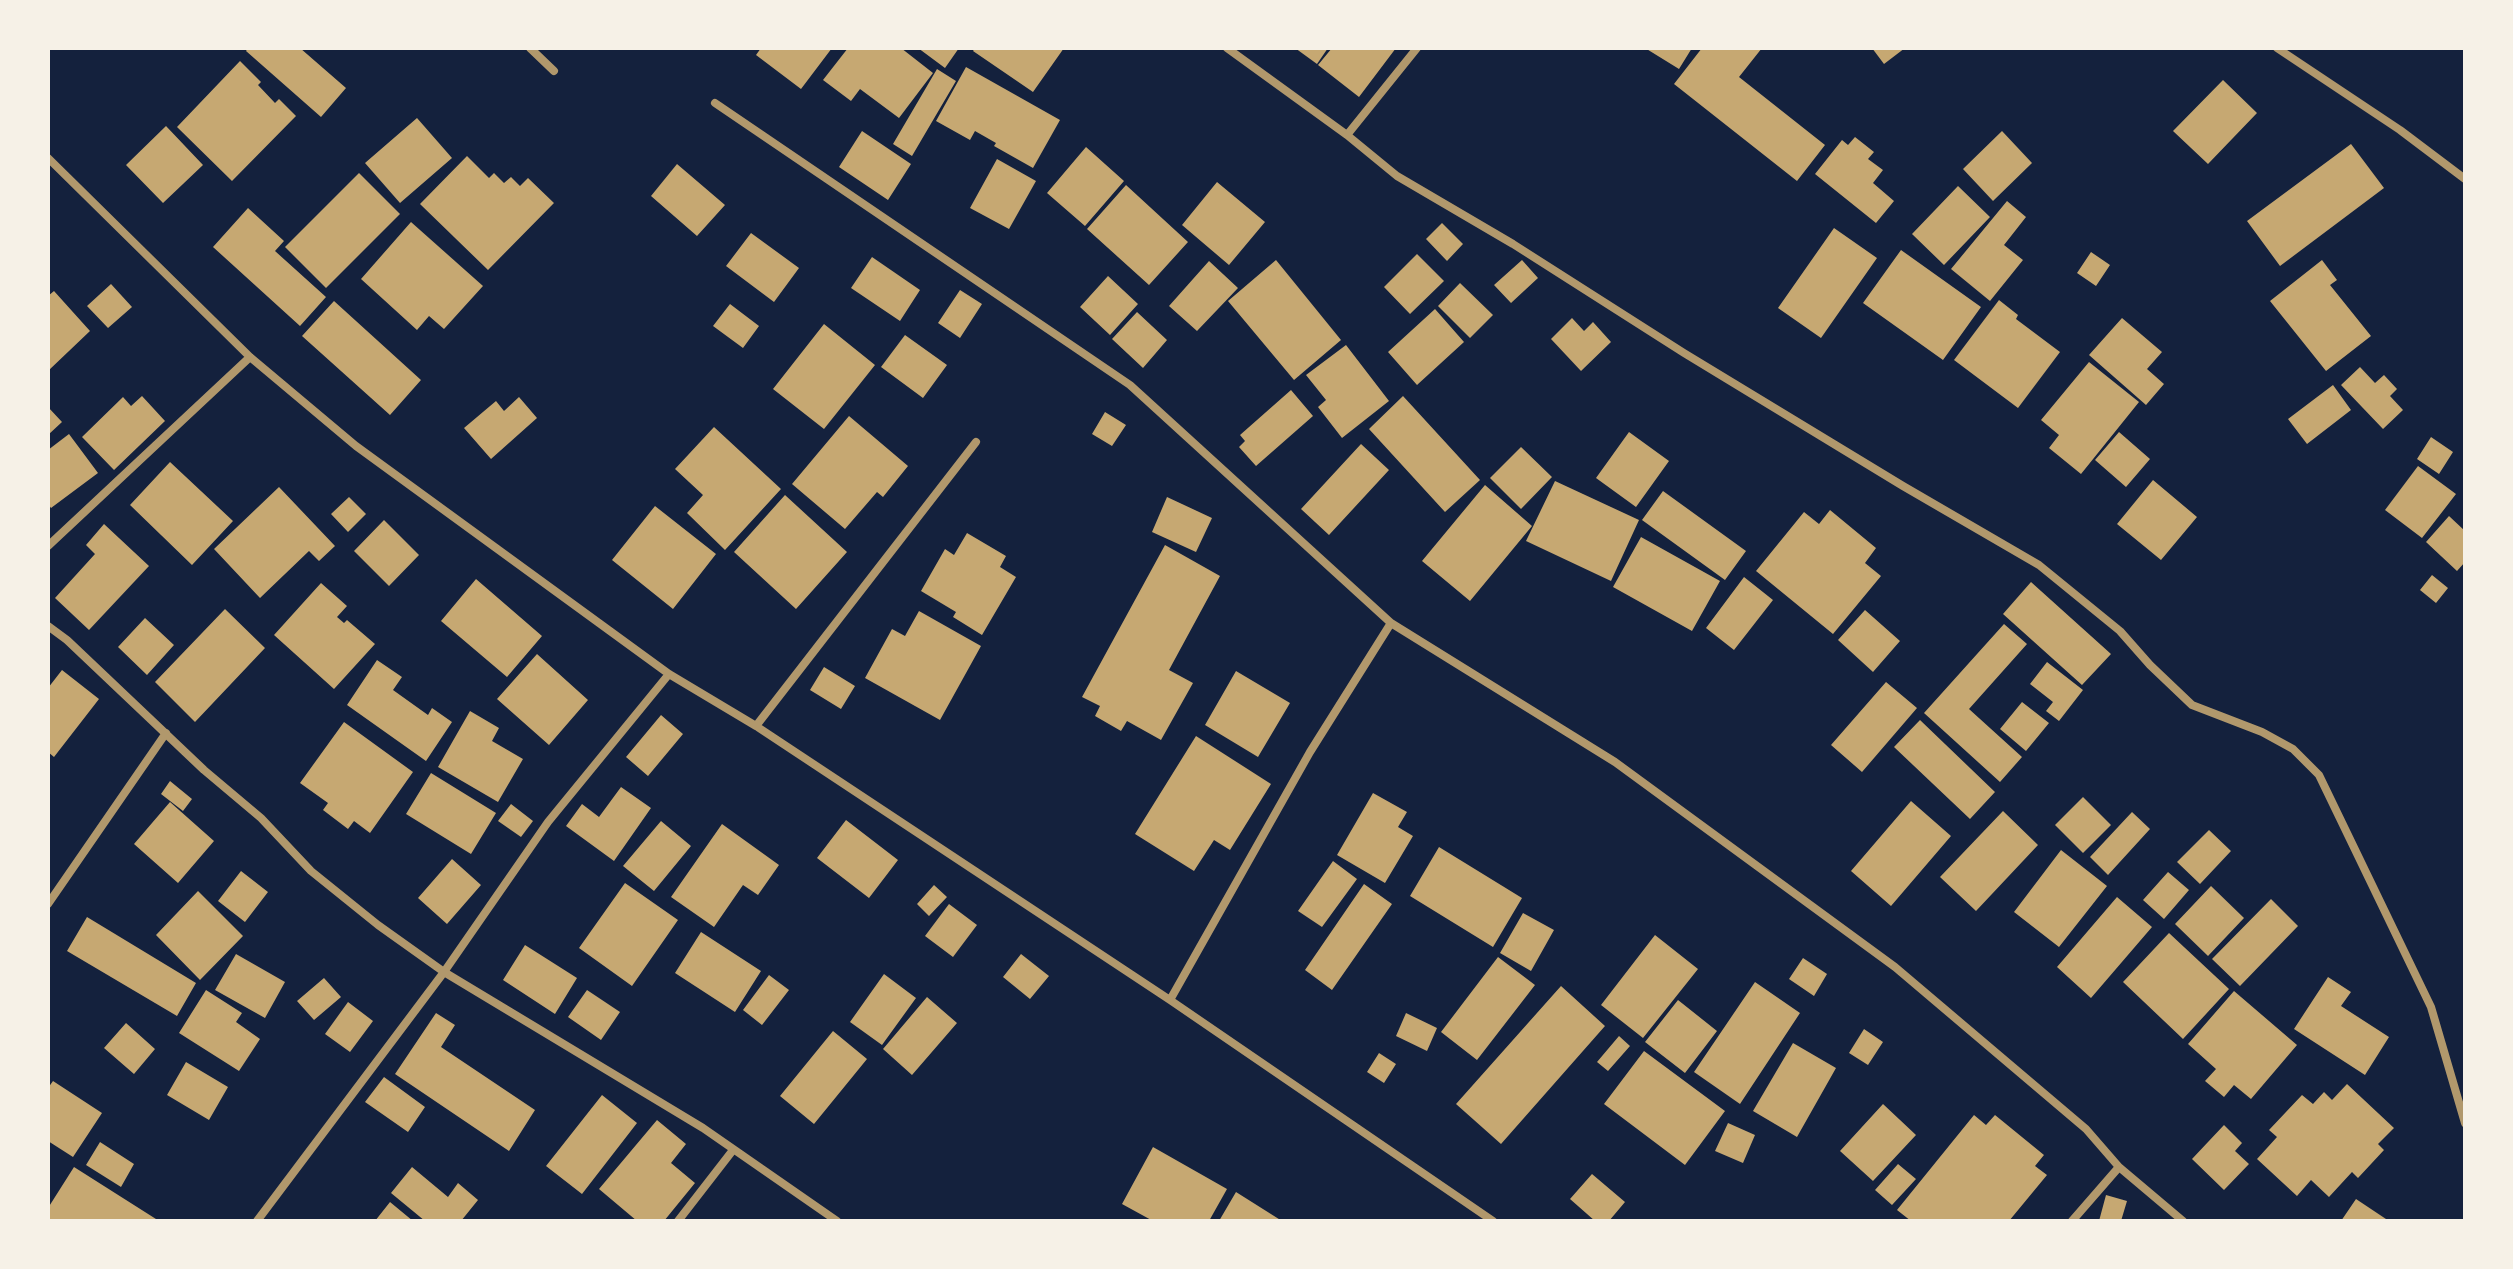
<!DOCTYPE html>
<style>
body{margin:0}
#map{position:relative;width:2513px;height:1269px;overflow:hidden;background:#14213d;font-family:"Fira Sans Condensed",sans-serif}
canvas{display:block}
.frame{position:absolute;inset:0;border:50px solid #f6f1e7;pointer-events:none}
</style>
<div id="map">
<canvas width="2513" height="1269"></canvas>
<div class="frame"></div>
</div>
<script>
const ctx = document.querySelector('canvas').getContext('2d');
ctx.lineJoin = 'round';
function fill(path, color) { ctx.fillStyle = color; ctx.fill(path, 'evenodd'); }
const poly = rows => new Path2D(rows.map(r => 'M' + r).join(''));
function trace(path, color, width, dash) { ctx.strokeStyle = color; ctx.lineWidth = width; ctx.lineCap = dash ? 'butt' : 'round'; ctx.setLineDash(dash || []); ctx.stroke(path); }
fill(poly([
 [248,48,300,48,346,88,321,117,246,51],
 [761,48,832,48,801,89,756,55],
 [848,48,901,48,933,73,899,118,860,89,851,101,823,80],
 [918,48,959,48,945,68],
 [975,48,1064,48,1033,92,973,51],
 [1295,48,1328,48,1317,64],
 [1332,48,1396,48,1359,97,1318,65],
 [1645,48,1692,48,1679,69],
 [1702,48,1762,48,1739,77,1825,145,1797,181,1674,84],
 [1872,48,1905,48,1884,64],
 [240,61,261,82,258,85,275,103,279,99,296,116,232,181,177,127],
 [966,67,1060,120,1033,168,994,146,996,143,975,131,970,140,936,121],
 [937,69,956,81,912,156,893,144],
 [2223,80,2257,113,2208,164,2173,131],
 [417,118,452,158,400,203,365,163],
 [166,126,203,165,163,203,126,165],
 [862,131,911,164,888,200,839,167],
 [2002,131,2032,163,1993,201,1963,169],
 [1855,137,1874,152,1868,159,1883,170,1873,183,1894,201,1876,223,1815,174,1842,140,1848,145],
 [2351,144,2384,188,2280,266,2247,221],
 [1086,147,1124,181,1085,226,1047,193],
 [467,156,489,178,494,173,504,183,511,177,520,186,528,178,554,203,488,270,420,204],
 [997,159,1036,181,1009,229,970,208],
 [677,164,725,205,697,236,651,196],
 [359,173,400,214,326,288,285,247],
 [1217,182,1265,222,1229,265,1182,225],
 [1126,185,1188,242,1149,285,1087,229],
 [1958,186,1990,217,1944,265,1912,234],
 [2007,201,2026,217,2004,245,2023,260,1990,301,1951,269],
 [248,208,284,241,275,251,326,297,300,326,213,247],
 [411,222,483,286,444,329,429,316,417,330,361,279],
 [1442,223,1463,244,1447,261,1426,239],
 [1834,228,1877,258,1821,338,1778,308],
 [751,233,799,268,774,302,726,266],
 [1901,250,1981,307,1943,360,1863,303],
 [2091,252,2110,265,2096,286,2077,273],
 [1417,254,1444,281,1410,314,1384,287],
 [872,257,920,290,900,321,851,288],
 [1276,260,1341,340,1294,380,1228,301],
 [1522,260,1538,278,1511,303,1494,285],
 [2322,260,2337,280,2330,285,2371,336,2326,371,2270,301],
 [1209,261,1238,288,1197,331,1169,306],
 [1108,276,1138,304,1110,335,1080,307],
 [1460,283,1493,315,1470,338,1438,306],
 [111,284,132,307,108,328,87,306],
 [960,290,982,304,960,338,938,323],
 [54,291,90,331,48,371,48,296],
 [1999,300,2018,315,2016,319,2060,352,2018,408,1954,360],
 [334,301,421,380,390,415,302,336],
 [730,304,759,326,743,348,713,326],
 [1435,309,1464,342,1417,385,1388,352],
 [1137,312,1167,340,1143,368,1112,339],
 [1572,318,1584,331,1593,322,1611,342,1581,371,1551,339],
 [2122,318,2162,352,2147,369,2164,384,2146,405,2089,355],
 [824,324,875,365,824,429,773,389],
 [905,335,947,365,923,398,881,367],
 [1346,345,1389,401,1342,438,1318,407,1326,400,1306,375],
 [2089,362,2139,402,2081,474,2049,448,2059,435,2041,420],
 [2360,367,2375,383,2384,375,2397,389,2390,396,2403,410,2383,429,2341,385],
 [2333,385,2351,410,2307,444,2288,419],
 [1291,390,1313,416,1256,466,1239,447,1245,441,1240,435],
 [142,396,165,421,114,470,82,437,123,397,131,406],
 [1403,396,1480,480,1445,512,1369,429],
 [519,397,537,418,491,459,464,428,496,401,504,411],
 [48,407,62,422,48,435],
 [1105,412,1126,425,1112,446,1092,434],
 [849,416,908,466,883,497,877,492,845,529,792,484],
 [714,427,781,489,725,550,687,513,703,495,675,469],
 [1629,432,1669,461,1636,507,1596,478],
 [2119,432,2150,459,2126,487,2095,460],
 [69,434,98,473,51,508,48,504,48,450],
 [2431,437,2453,452,2439,474,2417,459],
 [1361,444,1389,470,1329,535,1301,509],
 [1521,447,1552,477,1521,509,1490,478],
 [170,462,233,521,192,565,130,505],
 [2418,466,2456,494,2422,538,2385,510],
 [2153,480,2197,517,2161,560,2117,524],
 [1555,481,1639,520,1611,581,1526,541],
 [1485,485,1532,526,1470,601,1422,561],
 [279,487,335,546,319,561,309,551,260,598,214,549],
 [1663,491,1746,551,1725,580,1642,520],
 [785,495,847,552,796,609,734,552],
 [349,497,366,514,348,532,331,514],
 [1167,497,1212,518,1196,552,1152,532],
 [655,506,716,554,673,609,612,560],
 [1830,510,1876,548,1865,563,1881,576,1833,634,1756,571,1804,512,1819,524],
 [2449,516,2465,531,2465,562,2457,571,2426,542],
 [384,520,419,555,389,586,354,551],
 [104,524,149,566,89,630,55,598,95,554,86,545],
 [967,533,1006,556,1000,567,1016,577,982,635,953,617,956,612,921,591,945,549,954,555],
 [1641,537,1720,581,1692,631,1613,587],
 [1165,545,1220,576,1169,670,1193,683,1161,740,1127,721,1121,731,1095,716,1100,706,1082,697],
 [2432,575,2448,588,2436,603,2420,590],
 [1744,577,1773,600,1734,650,1706,628],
 [476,579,542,636,507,677,441,621],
 [2031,582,2111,654,2082,685,2003,614],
 [321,583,347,606,337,617,344,623,347,620,375,644,334,689,274,635],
 [225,609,265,648,195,722,155,682],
 [1865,610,1900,641,1873,672,1838,640],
 [919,611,981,646,940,720,865,678,892,629,905,636],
 [145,618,174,645,147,675,118,647],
 [2004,624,2027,644,1969,709,2022,757,2000,782,1924,713],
 [537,654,588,700,549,745,497,699],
 [377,660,402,677,393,690,428,715,432,708,452,722,426,761,347,705],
 [2047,662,2083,690,2059,721,2046,711,2053,702,2030,684],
 [824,667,855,686,841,709,810,690],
 [62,670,99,699,54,757,48,752,48,688],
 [1236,671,1290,703,1258,757,1205,725],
 [1886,682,1917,708,1862,772,1831,745],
 [2022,702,2049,723,2026,751,2000,729],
 [470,711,499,728,492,741,523,759,498,802,438,767],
 [661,715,683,734,648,776,626,757],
 [1920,720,1995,792,1970,819,1894,747],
 [344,722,413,772,370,833,354,821,348,829,323,810,328,803,300,783],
 [1196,736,1271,784,1230,850,1214,840,1194,871,1135,834],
 [431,773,496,813,471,854,406,814],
 [170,781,192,799,183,811,161,794],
 [621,787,651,808,614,861,566,826,582,804,599,817],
 [1373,793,1407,812,1398,827,1413,836,1385,883,1337,855],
 [2083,797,2111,825,2083,853,2055,825],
 [1911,801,1951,836,1891,906,1851,871],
 [170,802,214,841,178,883,134,844],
 [511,804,533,821,521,837,498,821],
 [2003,811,2038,845,1976,911,1940,877],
 [2132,812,2150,829,2108,875,2090,857],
 [846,820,898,860,869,898,817,858],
 [661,821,691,846,654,891,623,866],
 [722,824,779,865,758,895,743,885,714,927,671,897],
 [2209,830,2231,851,2200,884,2177,862],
 [1439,847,1522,898,1493,947,1410,896],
 [2061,850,2107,886,2059,947,2014,912],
 [452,859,481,885,447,924,418,898],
 [1333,861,1357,879,1322,927,1298,911],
 [241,871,268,892,245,922,218,901],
 [2168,872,2189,890,2164,919,2143,900],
 [625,883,678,920,632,986,579,948],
 [1364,884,1392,904,1332,990,1305,970],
 [934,885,947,897,929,916,917,904],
 [2211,886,2244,918,2208,956,2175,924],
 [198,891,243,936,200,980,156,935],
 [2117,897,2152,927,2091,998,2057,967],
 [2271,899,2298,926,2240,986,2212,959],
 [949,904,977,925,953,957,925,936],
 [1523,913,1554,930,1531,971,1500,953],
 [87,917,196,983,177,1016,67,951],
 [701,932,761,971,735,1012,675,973],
 [2169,933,2229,989,2183,1039,2123,982],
 [1655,935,1698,969,1643,1038,1601,1005],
 [525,945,577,978,555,1014,503,980],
 [236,954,285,982,265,1018,215,990],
 [1021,954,1049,976,1030,999,1003,977],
 [1498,957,1535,985,1477,1060,1441,1032],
 [1803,958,1827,974,1814,996,1789,979],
 [884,974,916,998,882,1045,850,1022],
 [769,975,789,990,762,1025,743,1010],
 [2328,977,2351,992,2341,1006,2389,1037,2365,1075,2294,1029],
 [324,978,341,997,314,1020,297,1001],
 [1755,982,1800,1013,1740,1104,1694,1072],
 [1561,986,1605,1026,1501,1144,1456,1104],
 [206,990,242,1013,236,1022,260,1039,239,1071,179,1033],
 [587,990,620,1012,601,1040,568,1017],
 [2234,991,2297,1045,2251,1099,2234,1085,2224,1097,2205,1081,2216,1069,2188,1044],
 [927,997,957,1023,912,1075,883,1049],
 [1678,1000,1717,1031,1685,1073,1645,1042],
 [348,1002,373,1021,350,1052,325,1034],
 [436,1013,455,1025,441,1047,535,1110,509,1151,395,1074],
 [1406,1013,1437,1028,1427,1051,1396,1036],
 [126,1023,155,1049,134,1074,104,1048],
 [1864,1029,1883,1042,1868,1065,1849,1053],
 [833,1031,867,1059,814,1124,780,1096],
 [1619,1036,1630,1046,1608,1071,1597,1062],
 [1793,1043,1836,1068,1797,1137,1753,1111],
 [1644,1051,1725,1111,1685,1165,1604,1104],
 [1379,1053,1396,1064,1384,1083,1367,1072],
 [186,1062,228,1087,209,1120,167,1095],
 [384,1077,425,1107,408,1132,365,1102],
 [53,1081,102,1113,73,1157,48,1141,48,1088],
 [2347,1084,2394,1128,2378,1144,2384,1150,2358,1178,2352,1172,2329,1197,2311,1180,2297,1196,2257,1159,2277,1137,2269,1130,2302,1095,2313,1104,2324,1092,2332,1100],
 [602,1095,637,1123,582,1194,546,1166],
 [1883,1104,1916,1135,1873,1181,1840,1151],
 [1974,1115,1986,1125,1995,1115,2044,1155,2035,1166,2047,1175,2009,1221,1911,1221,1897,1210],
 [657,1120,686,1144,671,1163,695,1183,664,1221,637,1221,599,1189],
 [1728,1123,1755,1135,1743,1163,1715,1151],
 [2224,1125,2242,1143,2235,1151,2249,1164,2224,1190,2192,1159],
 [100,1142,134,1164,121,1187,86,1165],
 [1153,1147,1227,1189,1209,1221,1153,1221,1122,1204],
 [1898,1164,1916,1179,1892,1205,1875,1190],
 [74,1167,156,1219,155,1221,48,1221,48,1208],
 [412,1167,448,1197,458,1183,478,1200,461,1221,425,1221,391,1193],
 [1592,1174,1625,1202,1609,1221,1595,1221,1570,1199],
 [1236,1192,1282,1221,1219,1221],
 [2106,1195,2127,1201,2121,1221,2099,1221],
 [2356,1199,2389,1221,2341,1221],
 [390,1202,413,1221,375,1221]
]), '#c6a872');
trace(poly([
 [530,48,554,71],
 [1227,48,1347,135,1397,176,1513,244,1684,353,1903,486,2039,565,2120,631,2150,665,2192,705,2262,732,2293,749,2319,775,2431,1007,2465,1123],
 [2277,48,2400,130,2465,179],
 [715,103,1130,385,1391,623,1615,762,1895,967,2086,1129,2119,1167,2183,1221],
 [1347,135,1417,48],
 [48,158,250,357,356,446,669,674,756,726,1170,1000,1493,1221],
 [48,546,250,357],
 [48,626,67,640,204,770,261,818,311,871,378,925,444,972,703,1128,837,1221],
 [756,726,976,442],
 [48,904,166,733],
 [1170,1000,1310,752,1391,623],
 [257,1221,444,972,548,822,669,674],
 [678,1221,733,1150],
 [2072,1221,2119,1167]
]), '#b1986c', 8);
</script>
